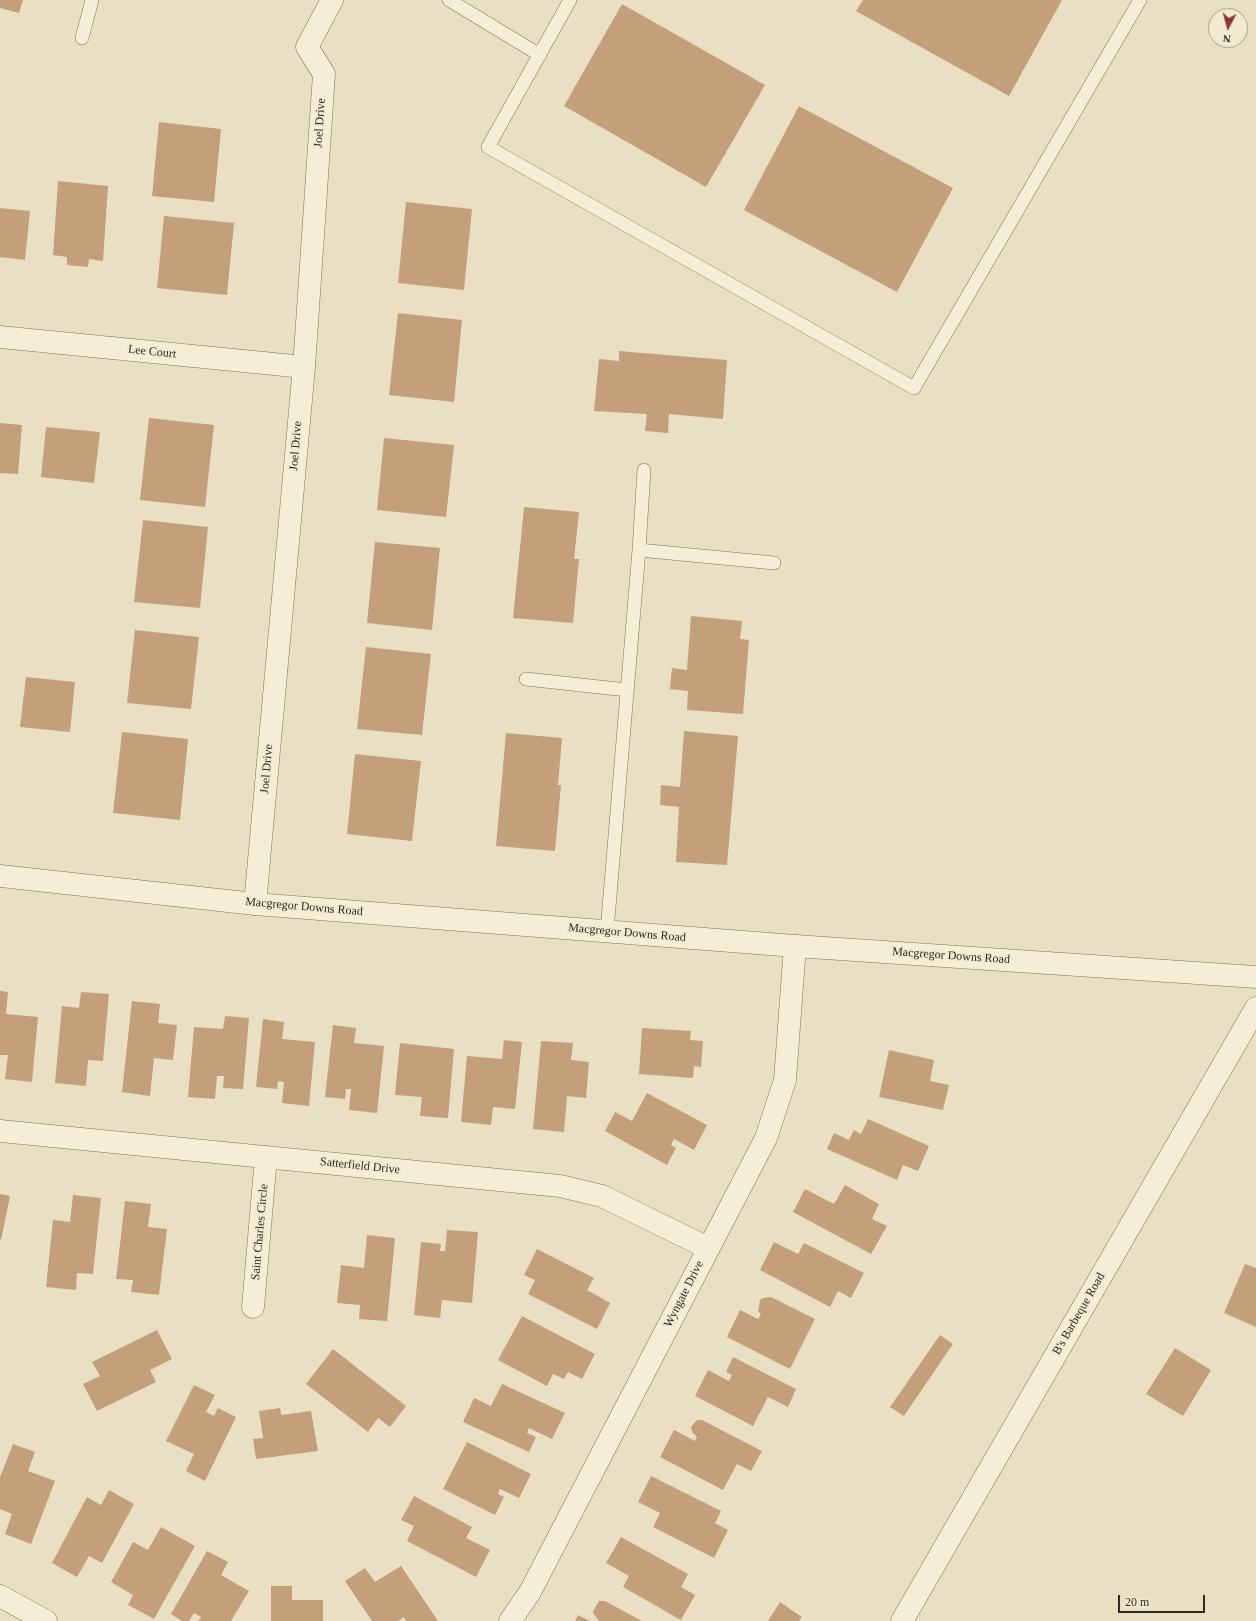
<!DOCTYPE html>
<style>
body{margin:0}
#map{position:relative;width:1256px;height:1621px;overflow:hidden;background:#e9e0c3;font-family:"Times New Roman",serif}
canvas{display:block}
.north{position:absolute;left:1208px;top:8px;width:40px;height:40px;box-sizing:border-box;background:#f1ead1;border:1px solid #a59d89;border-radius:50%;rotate:186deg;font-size:11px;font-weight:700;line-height:16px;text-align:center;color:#33291e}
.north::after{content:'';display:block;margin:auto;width:14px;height:18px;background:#8b3631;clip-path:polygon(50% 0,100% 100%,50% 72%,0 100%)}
.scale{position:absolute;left:1118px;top:1595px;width:87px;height:18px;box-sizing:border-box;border:2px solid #33291e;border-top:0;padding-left:5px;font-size:12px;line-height:14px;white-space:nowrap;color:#33291e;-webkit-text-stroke:3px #f1ead1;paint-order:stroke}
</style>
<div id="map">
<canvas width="1256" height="1621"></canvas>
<div class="north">N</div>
<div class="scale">20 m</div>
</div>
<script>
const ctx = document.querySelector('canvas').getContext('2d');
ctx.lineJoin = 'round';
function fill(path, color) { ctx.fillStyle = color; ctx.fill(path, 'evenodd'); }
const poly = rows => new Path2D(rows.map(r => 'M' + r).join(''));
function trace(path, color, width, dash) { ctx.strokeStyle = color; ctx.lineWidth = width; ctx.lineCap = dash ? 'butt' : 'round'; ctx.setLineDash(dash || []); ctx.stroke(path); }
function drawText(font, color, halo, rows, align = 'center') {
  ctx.font = font + ' "Times New Roman",serif'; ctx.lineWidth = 3.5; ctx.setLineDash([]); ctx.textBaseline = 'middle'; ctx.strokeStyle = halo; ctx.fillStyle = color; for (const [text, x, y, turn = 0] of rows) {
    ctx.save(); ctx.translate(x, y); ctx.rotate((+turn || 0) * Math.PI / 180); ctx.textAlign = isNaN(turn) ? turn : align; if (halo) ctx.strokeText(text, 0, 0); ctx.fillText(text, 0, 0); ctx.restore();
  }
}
fill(poly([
 [0,0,23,0,19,13,0,8],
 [863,0,1062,0,1009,96,856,11],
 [622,4,765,85,706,187,564,106],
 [799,106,953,188,897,292,744,210],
 [159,122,221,129,214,202,152,196],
 [58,181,108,186,103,261,89,259,88,267,67,265,67,257,53,255],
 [406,202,472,209,464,290,398,283],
 [0,208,30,211,25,260,0,257],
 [164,216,234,223,227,295,157,288],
 [398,313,462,320,454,402,389,395],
 [619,351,727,360,723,419,669,414,668,433,645,431,647,414,594,411,599,359,619,361],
 [149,418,214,425,205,507,140,500],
 [0,423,22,425,18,474,0,473],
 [46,427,100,432,94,483,41,477],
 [384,438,454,445,446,517,377,510],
 [524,507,579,512,574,559,579,559,573,623,513,618],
 [143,520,208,527,200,608,134,602],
 [375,542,440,548,432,630,367,623],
 [691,616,742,621,740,639,749,640,743,714,687,710,688,691,670,689,672,668,687,670],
 [135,630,199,637,191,709,127,703],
 [366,647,431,654,422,735,357,729],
 [26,677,75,682,70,732,20,727],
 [684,731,738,736,727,865,676,862,679,807,660,805,661,785,680,787],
 [122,732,188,739,180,820,113,813],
 [506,733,562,738,558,785,561,785,555,851,496,846],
 [355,754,421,761,412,841,347,834],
 [0,991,8,992,6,1014,38,1017,32,1082,5,1079,8,1055,0,1055],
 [81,992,109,994,103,1061,88,1060,86,1086,55,1083,62,1006,79,1008],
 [132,1001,160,1004,158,1023,177,1025,173,1060,154,1058,150,1096,122,1092],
 [225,1016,249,1018,243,1089,223,1088,224,1076,217,1076,215,1099,188,1097,194,1027,223,1029],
 [263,1019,284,1022,282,1039,315,1042,309,1106,282,1103,284,1082,278,1081,277,1089,256,1087],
 [333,1025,356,1028,354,1043,384,1046,377,1113,349,1110,351,1089,346,1089,345,1099,325,1097],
 [642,1028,691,1031,690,1040,703,1041,701,1067,694,1066,693,1078,639,1074],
 [504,1040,522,1042,515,1109,493,1107,491,1125,461,1122,467,1056,502,1059],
 [541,1041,573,1043,571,1060,589,1062,586,1098,567,1096,564,1132,533,1129],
 [400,1043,454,1049,448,1118,420,1116,422,1097,395,1095],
 [889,1050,934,1060,930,1081,949,1085,943,1110,879,1097],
 [647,1093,707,1125,694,1150,674,1139,671,1145,676,1148,667,1165,605,1131,615,1112,632,1121],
 [868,1119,929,1146,918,1171,903,1165,897,1180,827,1149,834,1133,849,1140,854,1130,861,1134],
 [845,1185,879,1204,872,1219,887,1226,871,1254,793,1212,805,1189,834,1204],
 [0,1194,10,1196,1,1240,0,1239],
 [73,1195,101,1198,93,1274,77,1273,76,1290,46,1287,53,1220,70,1222],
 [125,1201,151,1204,148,1227,167,1229,159,1295,131,1292,133,1280,116,1279],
 [447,1230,478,1232,472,1303,442,1300,440,1318,414,1315,421,1242,441,1244,440,1251,445,1251],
 [367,1235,395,1238,387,1321,359,1319,360,1305,337,1303,341,1265,364,1268],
 [774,1242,798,1254,804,1243,864,1273,851,1298,838,1291,830,1307,760,1270],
 [537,1249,594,1278,587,1290,610,1303,597,1329,528,1294,535,1280,524,1275],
 [1245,1264,1256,1268,1256,1327,1224,1313],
 [771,1297,815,1319,790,1369,727,1337,740,1310,758,1319,761,1314,758,1311,760,1300,763,1298],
 [522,1316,595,1354,582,1379,568,1372,564,1379,553,1374,547,1386,498,1360],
 [157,1330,172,1359,150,1370,156,1382,97,1411,83,1384,100,1376,92,1362],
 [940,1335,953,1344,904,1416,890,1407],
 [1175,1348,1211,1370,1183,1416,1146,1394],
 [333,1349,406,1406,390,1427,378,1418,368,1432,306,1384],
 [733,1357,796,1389,788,1407,768,1397,753,1426,695,1396,708,1370,729,1381,732,1375,726,1372],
 [502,1384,565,1413,552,1439,529,1428,527,1433,536,1437,529,1452,463,1422,474,1398,491,1406],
 [194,1385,215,1395,206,1412,214,1416,218,1408,236,1417,205,1481,186,1471,194,1454,166,1441],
 [280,1408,281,1415,311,1411,318,1451,256,1459,253,1439,263,1438,259,1411],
 [697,1420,702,1420,762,1451,751,1471,737,1464,723,1490,660,1457,674,1430,695,1441,697,1437,692,1432,691,1427],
 [467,1442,531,1474,519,1498,500,1489,498,1494,504,1497,495,1515,443,1489],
 [13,1444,35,1452,28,1471,55,1481,31,1544,5,1534,12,1514,0,1509,0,1477],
 [651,1476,721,1511,715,1523,728,1530,714,1558,653,1527,660,1513,638,1502],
 [109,1490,134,1504,102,1563,89,1556,77,1577,52,1563,87,1497,101,1505],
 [414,1496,472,1527,466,1538,490,1550,476,1577,407,1541,414,1526,401,1520],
 [161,1527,195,1546,154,1619,128,1605,133,1595,111,1582,133,1542,148,1550],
 [621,1537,688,1574,681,1587,695,1595,681,1620,623,1587,629,1576,606,1563],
 [207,1551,228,1562,221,1575,249,1591,231,1621,198,1621,201,1617,194,1613,189,1621,182,1621,171,1614],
 [401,1566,438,1621,406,1621,404,1617,398,1621,372,1621,345,1581,365,1568,375,1582],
 [271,1586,292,1586,292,1600,323,1600,323,1621,271,1621],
 [599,1601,605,1601,642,1621,599,1621,593,1613,594,1609],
 [780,1602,802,1617,799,1621,768,1621],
 [578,1615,590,1621,575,1621]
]), '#c49f7c');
const service = poly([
 [449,0,540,55],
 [570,0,488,147,914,388,1140,0],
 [82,38,92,0],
 [639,550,774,563],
 [526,679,627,690],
 [607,931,639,550,644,470]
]);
const minor = poly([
 [0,337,304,367],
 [255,904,304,367,324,74,307,47,332,0],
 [0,1131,560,1186,602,1196,708,1248],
 [253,1307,266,1157],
 [0,1596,46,1621],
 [510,1621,530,1592,766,1138,785,1080,795,946]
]);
const tertiary = poly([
 [0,876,255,904,795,946,1256,977],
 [902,1621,1256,1008]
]);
trace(service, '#82725b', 14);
trace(minor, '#82725b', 23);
trace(tertiary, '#82725b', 23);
trace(service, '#f5edd5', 13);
trace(minor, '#f5edd5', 22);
trace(tertiary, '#f5edd5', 22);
drawText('12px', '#33291e', '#f1ead1', [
 ["Joel Drive",320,123,-86],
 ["Lee Court",152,352,6],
 ["Joel Drive",296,446,-85],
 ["Joel Drive",267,769,-85],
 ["Macgregor Downs Road",304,907,5],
 ["Macgregor Downs Road",627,933,5],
 ["Macgregor Downs Road",951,956,4],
 ["Satterfield Drive",360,1166,6],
 ["Saint Charles Circle",260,1232,-85],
 ["Wyngate Drive",684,1294,-63],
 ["B's Barbeque Road",1079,1314,-60]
]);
</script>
